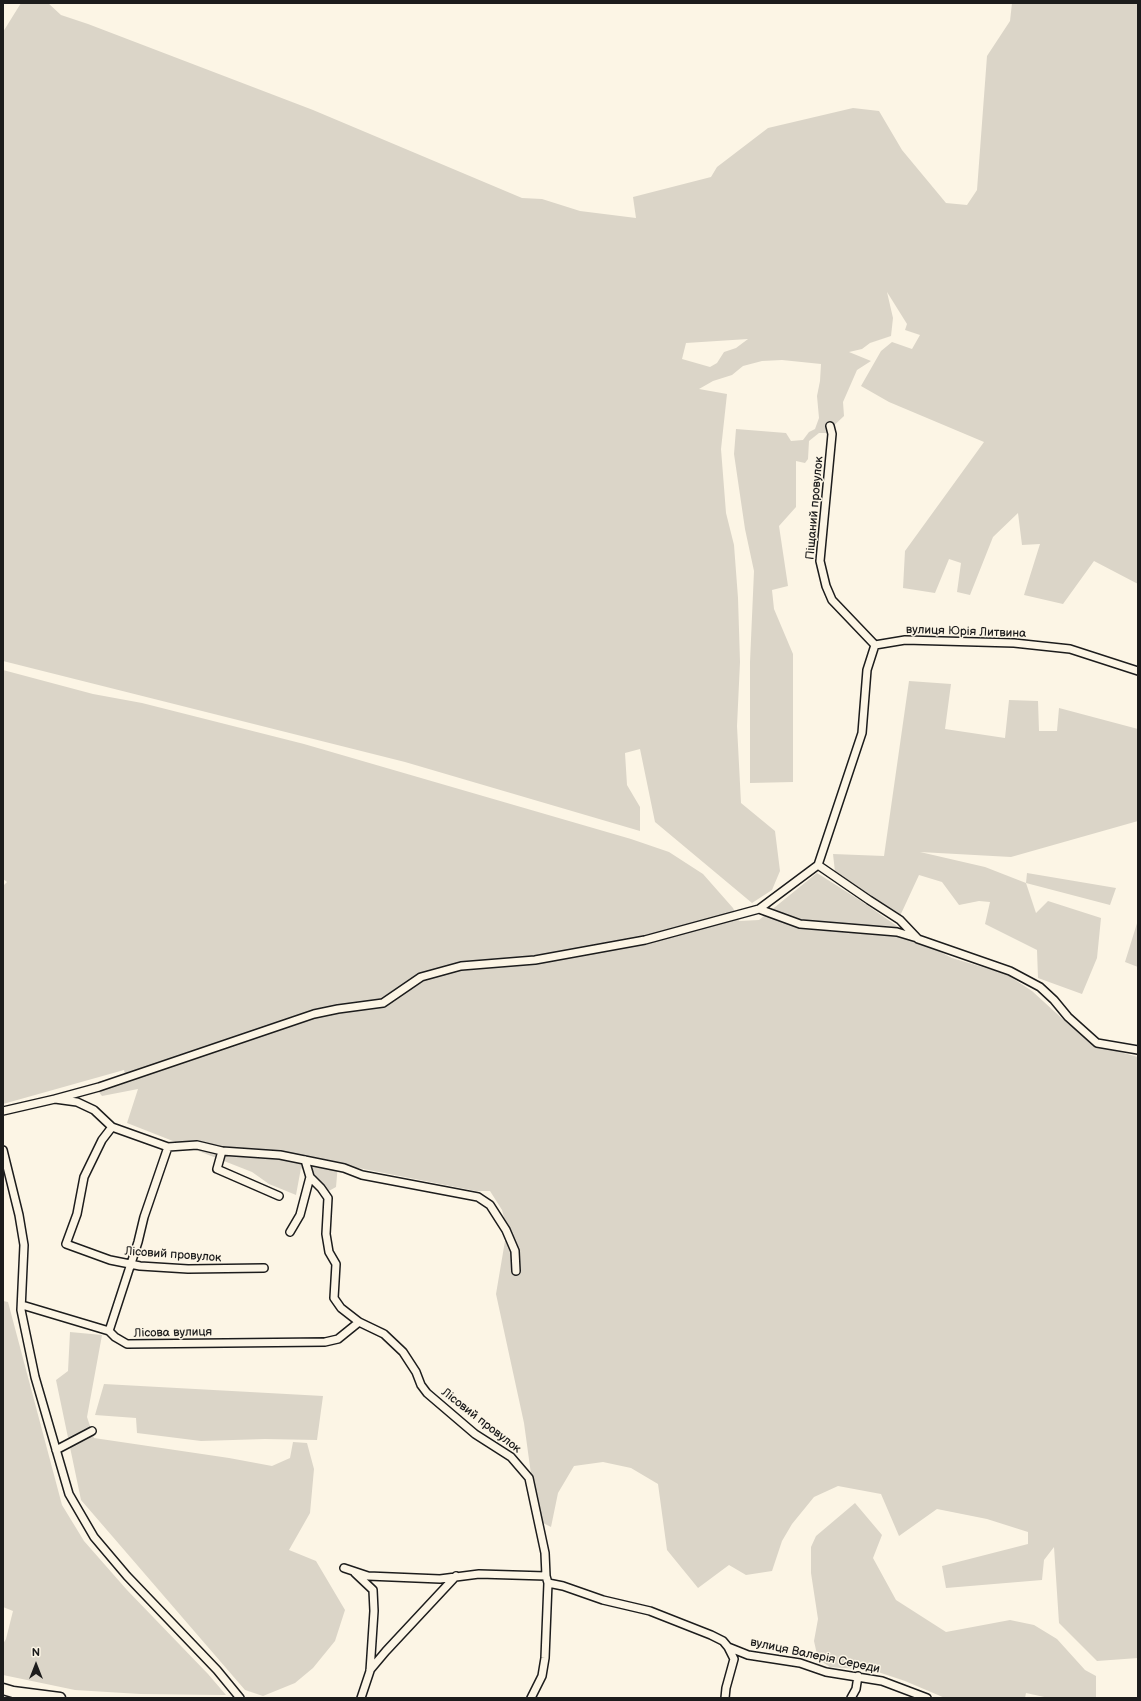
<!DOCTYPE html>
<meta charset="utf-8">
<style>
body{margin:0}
#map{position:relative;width:1141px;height:1701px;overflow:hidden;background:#fcf5e5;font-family:"Balsamiq Sans",sans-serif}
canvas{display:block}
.frame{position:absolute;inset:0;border:4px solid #1c1c1c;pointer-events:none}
.north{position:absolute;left:16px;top:1645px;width:40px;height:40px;-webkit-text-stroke:3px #fcf5e5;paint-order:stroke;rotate:0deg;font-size:11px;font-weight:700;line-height:16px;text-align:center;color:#1c1c1c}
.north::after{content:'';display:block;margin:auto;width:14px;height:18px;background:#1c1c1c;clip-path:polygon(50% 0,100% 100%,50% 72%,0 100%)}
</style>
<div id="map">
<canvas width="1141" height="1701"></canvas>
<div class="frame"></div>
<div class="north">N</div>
</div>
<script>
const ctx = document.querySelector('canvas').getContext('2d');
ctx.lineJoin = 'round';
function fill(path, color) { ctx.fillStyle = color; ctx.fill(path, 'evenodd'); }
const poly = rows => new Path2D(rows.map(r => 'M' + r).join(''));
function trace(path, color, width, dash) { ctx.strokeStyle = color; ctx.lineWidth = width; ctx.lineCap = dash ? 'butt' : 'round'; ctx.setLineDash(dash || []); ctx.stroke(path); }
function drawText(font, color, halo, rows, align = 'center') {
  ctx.font = font + ' "Balsamiq Sans",sans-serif'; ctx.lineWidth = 3; ctx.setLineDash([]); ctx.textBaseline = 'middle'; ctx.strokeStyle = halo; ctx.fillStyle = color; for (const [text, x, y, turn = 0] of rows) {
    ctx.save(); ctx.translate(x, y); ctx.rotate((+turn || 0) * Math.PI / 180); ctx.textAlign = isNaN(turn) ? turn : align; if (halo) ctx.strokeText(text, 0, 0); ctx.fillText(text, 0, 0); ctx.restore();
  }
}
fill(poly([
 [21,3,48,3,61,15,88,24,313,110,522,198,542,199,580,211,636,218,633,197,711,177,717,167,768,128,853,108,879,111,902,150,946,203,967,205,977,190,987,56,1010,21,1012,3,1138,3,1138,584,1094,561,1063,604,1024,595,1040,544,1022,545,1018,513,993,537,970,595,957,592,961,563,949,559,935,593,903,588,905,551,984,442,889,402,861,386,881,351,892,342,912,349,920,335,905,330,907,324,887,292,893,318,891,336,870,343,862,349,849,352,871,361,857,370,843,402,844,416,826,433,819,433,809,441,808,459,805,463,796,461,796,507,779,526,788,586,772,590,774,609,793,654,793,782,750,783,750,662,754,571,745,529,734,454,736,429,786,433,791,441,803,440,809,432,815,429,819,418,817,396,820,381,821,364,782,360,762,361,743,366,732,375,713,381,699,389,727,394,721,449,726,513,734,545,738,598,740,662,737,726,741,803,775,831,780,871,772,890,752,903,655,822,640,749,625,753,627,785,640,807,640,831,405,762,3,661,3,32],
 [748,339,736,348,724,352,717,363,710,367,682,359,686,343],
 [3,670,93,694,142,703,304,744,631,839,669,852,703,874,733,908,739,921,759,920,817,873,861,901,917,940,952,958,1006,974,1032,991,1067,1023,1095,1045,1138,1057,1138,1658,1097,1661,1059,1623,1054,1547,1044,1560,1042,1580,946,1588,942,1566,1028,1544,1028,1532,987,1519,937,1509,899,1536,881,1494,838,1486,814,1497,792,1524,782,1541,772,1571,746,1575,729,1565,698,1588,667,1550,658,1484,631,1468,603,1462,574,1466,558,1493,551,1527,543,1523,531,1474,524,1423,496,1294,507,1229,502,1210,490,1191,476,1191,338,1164,336,1187,327,1192,301,1168,296,1195,269,1184,252,1172,127,1123,138,1089,102,1096,98,1091,126,1081,124,1070,3,1104,3,886,7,882,3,879],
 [909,681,951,684,945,729,1005,738,1009,700,1038,701,1039,731,1057,731,1059,708,1138,729,1138,821,1011,857,920,852,985,867,1026,883,1027,873,1116,888,1110,905,1026,883,1036,913,1048,901,1101,918,1097,958,1082,994,1038,978,1037,950,985,924,990,902,979,901,959,905,942,882,919,875,900,916,835,872,833,854,884,856],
 [1138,920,1138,967,1125,962],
 [3,1301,8,1302,62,1505,84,1541,127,1590,208,1674,226,1695,140,1694,75,1690,3,1675,3,1644,6,1639,13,1611,3,1607],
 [70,1332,102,1335,87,1417,94,1438,229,1458,272,1466,290,1458,293,1442,307,1443,314,1469,310,1513,289,1550,316,1561,345,1610,335,1641,313,1668,295,1683,263,1696,245,1690,81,1500,56,1380,68,1371],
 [104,1384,323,1396,317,1440,265,1439,201,1441,137,1433,136,1418,95,1415],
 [855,1503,882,1535,873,1558,896,1600,946,1632,1010,1620,1034,1625,1057,1639,1085,1670,1096,1676,1096,1698,1049,1698,1026,1693,1025,1698,945,1698,905,1681,872,1670,830,1667,818,1659,814,1641,818,1619,811,1573,811,1547,816,1536]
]), '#dbd5c8');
const street = poly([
 [830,426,832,434,820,561,826,586,832,600,875,645],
 [818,865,862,733,867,670,875,645,905,640,1014,643,1070,649,1138,671],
 [818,865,869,900,900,920,918,939,1010,971,1040,987,1054,1000,1068,1017,1097,1043,1138,1050],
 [759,909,800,924,897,932,917,938],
 [55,1099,99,1087,314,1014,338,1009,383,1003,421,977,461,966,535,960,645,940,759,909,818,865],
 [3,1111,55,1099,77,1102,94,1110,112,1127,168,1147,197,1145,222,1151,217,1169,279,1196],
 [112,1127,102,1140,84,1177,77,1214,66,1244,110,1260,140,1266,188,1269,264,1268],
 [168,1147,144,1217,138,1242,109,1331,115,1337,127,1344,325,1342,338,1339,359,1322],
 [3,1150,19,1215,24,1245,21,1310,35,1377,69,1494,94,1537,127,1576,217,1670,240,1698],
 [222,1151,280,1155,344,1168,362,1175,478,1197,490,1205,506,1230,515,1251,516,1271],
 [305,1160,310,1177,321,1188,328,1198,326,1234,329,1252,336,1264,334,1298,341,1308,359,1322,384,1334,403,1352,416,1372,421,1385,427,1393,475,1434,511,1457,529,1478,545,1553,546,1576],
 [290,1232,300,1215,310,1177],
 [22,1305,109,1331],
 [56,1450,92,1431],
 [344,1568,368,1576,440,1579,479,1574,546,1576,548,1583,563,1586,603,1600,650,1611,711,1635,723,1641,728,1647,748,1655,800,1663,826,1672,882,1681,927,1698],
 [355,1573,373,1590,374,1611,370,1671,361,1698],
 [370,1670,386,1651,456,1576],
 [531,1698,542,1676,545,1658,548,1583],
 [725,1698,726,1688,734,1659,728,1647],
 [851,1698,856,1689,858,1676]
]);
const secondary = poly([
 [3,1689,13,1692,60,1698]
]);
trace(street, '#1c1c1c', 10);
trace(secondary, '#1c1c1c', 13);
trace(street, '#fcf5e5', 7);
trace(secondary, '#fcf5e5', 10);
drawText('12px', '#1c1c1c', '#fcf5e5', [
 ["Піщаний провулок",815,508,-85],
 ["вулиця Юрія Литвина",966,632,2],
 ["Лісовий провулок",173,1255,4],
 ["Лісова вулиця",173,1333,-1],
 ["Лісовий провулок",481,1421,38],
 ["вулиця Валерія Середи",815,1656,12]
]);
</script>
